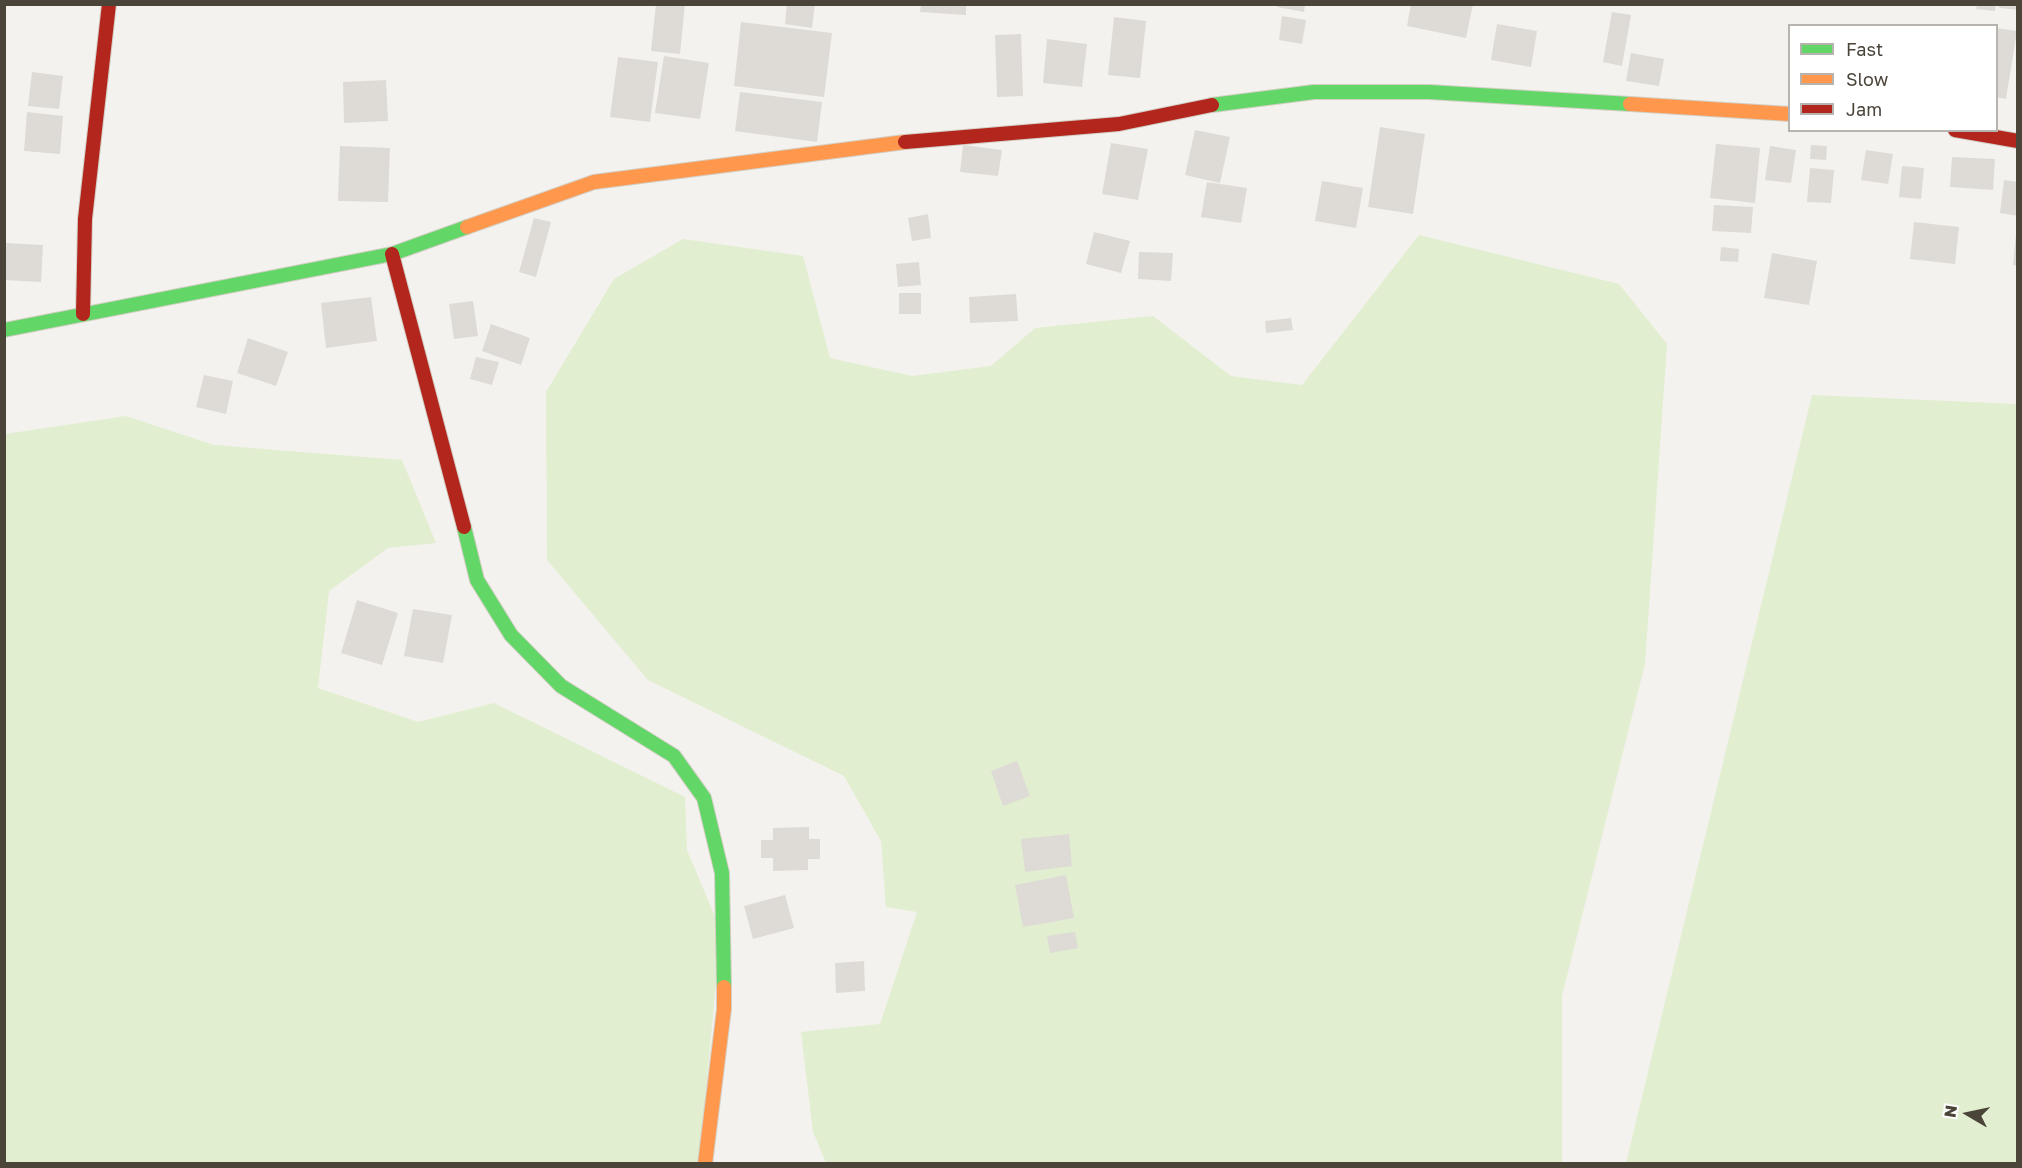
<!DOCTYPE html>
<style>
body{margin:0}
#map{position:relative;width:2022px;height:1168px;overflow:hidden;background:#f4f2ee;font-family:"Golos Text",sans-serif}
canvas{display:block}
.frame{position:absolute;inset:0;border:6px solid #4b4439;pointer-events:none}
.legend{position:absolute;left:1788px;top:24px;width:210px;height:108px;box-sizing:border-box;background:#fff;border:2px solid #b7b4b0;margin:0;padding:8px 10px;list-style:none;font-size:18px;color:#4b4439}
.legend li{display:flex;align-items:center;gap:12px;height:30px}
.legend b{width:30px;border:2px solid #b7b4b0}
.north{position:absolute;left:1938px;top:1084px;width:60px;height:60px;-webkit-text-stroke:4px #fff;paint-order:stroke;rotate:279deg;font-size:16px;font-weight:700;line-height:24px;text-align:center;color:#4b4439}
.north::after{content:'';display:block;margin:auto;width:21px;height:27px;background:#4b4439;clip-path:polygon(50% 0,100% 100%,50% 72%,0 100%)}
</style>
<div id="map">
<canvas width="2022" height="1168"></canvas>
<div class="frame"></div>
<ul class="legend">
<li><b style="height:8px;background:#63d668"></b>Fast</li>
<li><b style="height:8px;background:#ff974d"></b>Slow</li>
<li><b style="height:8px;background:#b3261e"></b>Jam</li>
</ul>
<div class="north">N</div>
</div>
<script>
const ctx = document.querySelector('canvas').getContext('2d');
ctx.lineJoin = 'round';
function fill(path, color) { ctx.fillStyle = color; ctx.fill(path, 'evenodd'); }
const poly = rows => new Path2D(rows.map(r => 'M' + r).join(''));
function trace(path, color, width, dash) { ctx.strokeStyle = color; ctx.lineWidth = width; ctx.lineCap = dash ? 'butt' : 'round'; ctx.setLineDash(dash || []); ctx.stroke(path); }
fill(poly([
 [1419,235,1619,284,1667,344,1645,664,1562,996,1562,1163,826,1163,813,1132,801,1032,880,1024,917,912,886,907,881,841,844,776,648,680,547,560,546,392,614,279,683,239,803,256,830,358,912,376,991,366,1035,328,1153,316,1231,376,1302,385],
 [1812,395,2017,404,2017,1163,1626,1163],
 [126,416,214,445,402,460,436,543,388,548,329,591,318,688,418,722,494,703,685,797,687,850,721,931,699,1163,5,1164,5,434]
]), '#e1eecf');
fill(poly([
 [656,4,685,4,680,54,651,51],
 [787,4,815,4,812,28,785,24],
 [921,4,966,4,966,15,920,12],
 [1277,4,1305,4,1304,12,1277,7],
 [1411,4,1473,4,1466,38,1407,26],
 [1977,4,1996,4,1995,11,1976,9],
 [2000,4,2018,4,2018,10,1999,8],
 [1612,12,1631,15,1622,66,1603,62],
 [1282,16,1306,20,1302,44,1279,40],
 [1114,17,1146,21,1140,78,1108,75],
 [741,22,832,33,824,97,734,86],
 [1497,24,1537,31,1531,67,1491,60],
 [1996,28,2017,31,2006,99,1996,97],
 [1021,34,1023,96,997,97,995,35],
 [1047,39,1087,44,1082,87,1043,83],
 [1631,53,1664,59,1659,86,1626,81],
 [664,56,709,63,700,119,655,113],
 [618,57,658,62,650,122,610,117],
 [32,72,63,76,59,109,28,106],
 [386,80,388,121,344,123,343,82],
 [740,92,822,102,817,142,735,131],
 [27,112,63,116,60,154,24,151],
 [1380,127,1425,134,1413,214,1368,207],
 [1195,130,1230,137,1220,183,1185,175],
 [1111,143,1148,149,1138,200,1102,194],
 [1716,144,1760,148,1755,203,1710,198],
 [963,145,1002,150,998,176,960,172],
 [1811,145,1827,146,1826,160,1810,159],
 [340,146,390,148,388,202,338,201],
 [1770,146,1796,150,1791,183,1765,180],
 [1866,150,1893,154,1888,184,1861,180],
 [1952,157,1995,159,1993,190,1950,187],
 [1902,166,1924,168,1921,199,1899,197],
 [1810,168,1834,170,1831,203,1807,202],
 [2004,180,2018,182,2018,216,2000,213],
 [1322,181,1363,188,1356,228,1315,221],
 [1207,182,1247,188,1241,223,1201,217],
 [1714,205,1753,207,1751,233,1712,231],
 [928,214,931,238,912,241,908,218],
 [534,218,551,222,536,277,519,272],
 [1914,222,1959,227,1955,264,1910,259],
 [1094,232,1130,241,1121,273,1086,264],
 [2016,234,2018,234,2018,266,2013,265],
 [5,243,43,245,41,282,4,280],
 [1721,247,1739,249,1738,262,1720,261],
 [1139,252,1173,253,1171,281,1138,279],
 [1772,253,1817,261,1809,305,1764,298],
 [919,262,921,285,898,287,896,264],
 [899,293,921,293,921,314,899,314],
 [1016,294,1018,321,970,323,969,297],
 [371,297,377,341,326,348,321,303],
 [473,301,478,336,454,339,449,304],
 [1291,318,1293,330,1266,333,1265,321],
 [491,324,530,338,521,365,482,351],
 [248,338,288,352,276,386,237,373],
 [476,357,499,362,492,385,470,379],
 [204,375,233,381,226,414,196,407],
 [357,600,398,613,382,665,341,653],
 [413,609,452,615,443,663,404,656],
 [1017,761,1030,796,1003,806,991,771],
 [809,827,809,839,820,839,820,859,808,859,808,870,773,871,773,858,761,858,761,840,773,840,773,828],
 [1069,834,1072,866,1025,872,1021,839],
 [1066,875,1074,918,1023,927,1015,885],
 [785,895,794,928,753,939,744,906],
 [1075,932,1078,948,1050,953,1047,936],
 [864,961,865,991,836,993,835,963]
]), '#dedbd6');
const fast = poly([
 [1212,105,1314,92,1429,92,1630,104],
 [4,330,392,254,467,227],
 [464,527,477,580,511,635,561,686,674,756,704,798,722,873,724,987]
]);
const slow = poly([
 [1630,104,1790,114],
 [467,227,594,182,905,142],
 [705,1164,724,1009,724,987]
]);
const jam = poly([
 [1955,130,2018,141],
 [905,142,1119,124,1212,105],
 [392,254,464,527],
 [83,314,85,219,109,4]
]);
trace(fast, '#d3cfc5', 16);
trace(slow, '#d3cfc5', 16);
trace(jam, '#d3cfc5', 16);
trace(fast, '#63d668', 14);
trace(slow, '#ff974d', 14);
trace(jam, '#b3261e', 14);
</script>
